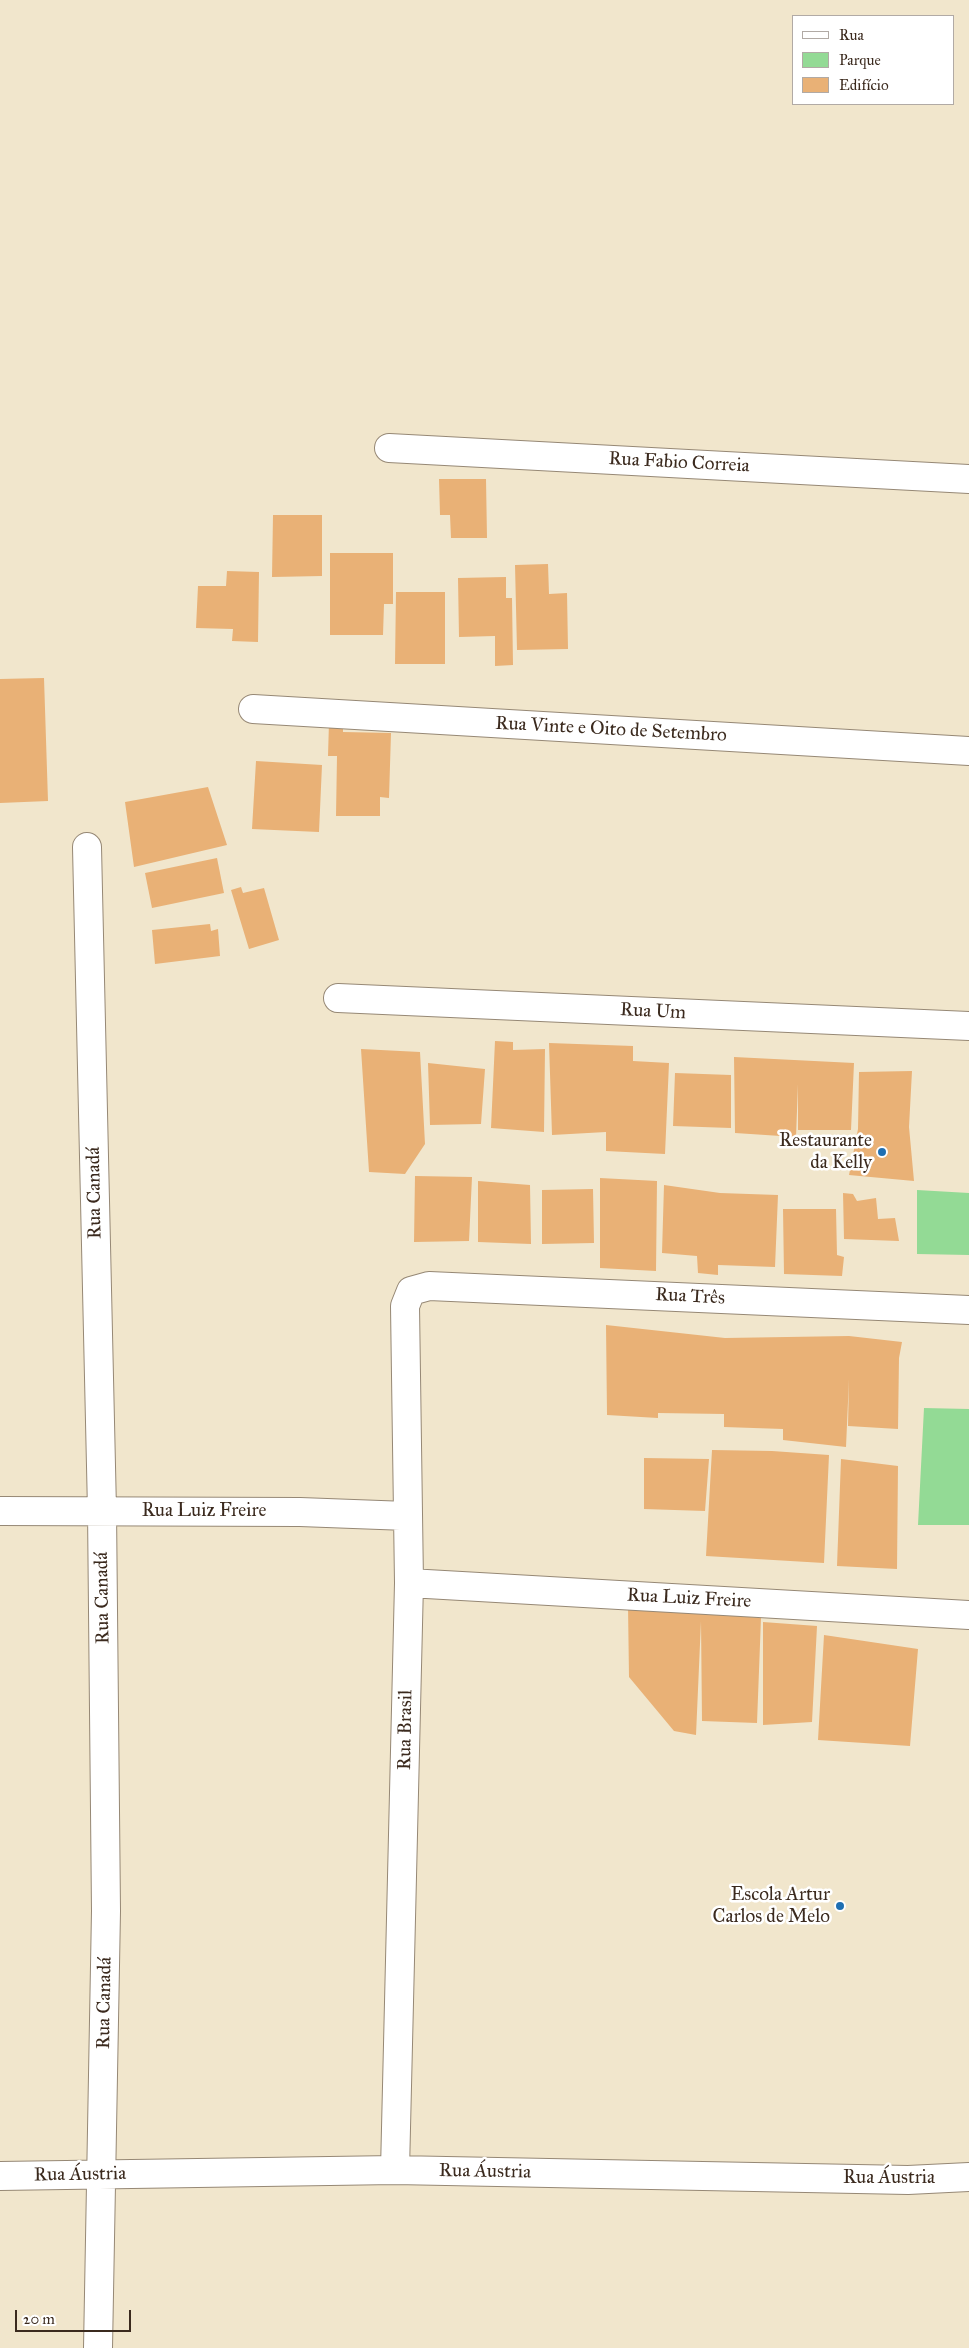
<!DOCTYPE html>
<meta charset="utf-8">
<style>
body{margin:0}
#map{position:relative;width:969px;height:2348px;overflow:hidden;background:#f1e6cc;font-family:"IM FELL Great Primer",serif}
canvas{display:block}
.legend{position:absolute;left:792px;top:15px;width:162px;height:90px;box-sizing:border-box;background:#fff;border:1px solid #b1aaa5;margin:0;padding:6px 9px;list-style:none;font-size:15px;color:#3b2a1e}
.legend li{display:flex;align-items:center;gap:10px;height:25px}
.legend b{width:25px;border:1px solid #b1aaa5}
.scale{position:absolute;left:15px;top:2310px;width:116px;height:22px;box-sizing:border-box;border:2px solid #3b2a1e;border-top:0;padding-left:6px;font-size:15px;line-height:18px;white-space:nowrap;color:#3b2a1e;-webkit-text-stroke:4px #fff;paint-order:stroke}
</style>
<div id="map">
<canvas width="969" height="2348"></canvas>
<ul class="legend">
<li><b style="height:6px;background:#fff"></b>Rua</li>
<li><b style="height:14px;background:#93da95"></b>Parque</li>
<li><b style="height:14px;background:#e9b176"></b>Edifício</li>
</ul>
<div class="scale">20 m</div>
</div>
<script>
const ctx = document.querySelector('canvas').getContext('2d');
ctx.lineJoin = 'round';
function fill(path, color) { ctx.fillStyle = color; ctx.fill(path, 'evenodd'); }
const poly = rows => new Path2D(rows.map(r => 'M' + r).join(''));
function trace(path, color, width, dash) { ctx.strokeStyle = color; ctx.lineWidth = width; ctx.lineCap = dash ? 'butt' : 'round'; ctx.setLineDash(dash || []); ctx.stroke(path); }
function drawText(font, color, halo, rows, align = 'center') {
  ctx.font = font + ' "IM FELL Great Primer",serif'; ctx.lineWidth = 5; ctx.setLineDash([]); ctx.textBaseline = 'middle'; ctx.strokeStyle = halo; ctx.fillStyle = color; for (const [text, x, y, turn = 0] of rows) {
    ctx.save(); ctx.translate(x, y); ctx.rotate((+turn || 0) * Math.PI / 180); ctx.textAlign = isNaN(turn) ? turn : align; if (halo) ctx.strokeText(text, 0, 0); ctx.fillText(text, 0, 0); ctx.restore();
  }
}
fill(poly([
 [917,1190,969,1193,969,1255,917,1254],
 [924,1408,969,1409,969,1525,918,1525]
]), '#93da95');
fill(poly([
 [439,479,486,479,487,538,451,538,450,515,440,515],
 [273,515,322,515,322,576,272,577],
 [330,553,393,553,393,604,384,604,383,635,330,635],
 [548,564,549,594,567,593,568,649,517,650,515,565],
 [227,571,259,572,258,642,232,641,233,629,196,628,198,586,226,586],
 [506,577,506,598,512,598,513,665,495,666,495,636,459,637,458,578],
 [396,592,445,592,445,664,395,664],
 [44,678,48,801,0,803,0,679],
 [329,722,343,723,343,732,391,733,389,798,380,797,380,816,336,816,337,756,328,756],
 [256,761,322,765,319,832,252,829],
 [208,787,227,845,134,867,125,802],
 [217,858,224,893,152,908,145,873],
 [241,887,243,893,264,888,279,940,249,949,231,890],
 [210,924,211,931,218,929,220,956,155,964,152,930],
 [495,1041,513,1042,513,1050,545,1049,544,1132,491,1128],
 [549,1043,633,1046,633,1061,669,1063,665,1154,606,1151,606,1132,552,1135],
 [361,1049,420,1052,425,1144,405,1174,369,1172],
 [734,1057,854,1063,851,1130,798,1130,798,1084,796,1137,735,1133],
 [428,1063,485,1069,481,1124,430,1125],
 [912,1071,909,1127,914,1181,849,1175,858,1129,859,1072],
 [675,1073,731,1075,731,1128,673,1126],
 [415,1176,472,1177,469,1241,414,1242],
 [600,1178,657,1181,656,1271,600,1268],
 [478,1181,530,1185,531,1244,478,1242],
 [664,1185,720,1193,778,1195,775,1267,718,1265,718,1275,698,1273,697,1256,662,1253],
 [593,1189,594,1243,542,1244,542,1190],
 [843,1193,853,1194,857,1201,876,1198,878,1219,895,1218,899,1241,844,1239],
 [783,1209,836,1209,837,1255,844,1257,842,1276,784,1274],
 [606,1325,725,1338,849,1336,902,1342,899,1358,898,1429,848,1426,849,1379,846,1447,783,1440,783,1429,724,1427,724,1414,658,1413,658,1418,607,1415],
 [712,1450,772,1451,829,1455,824,1563,706,1556],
 [644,1458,709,1459,705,1511,644,1509],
 [841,1459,898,1466,897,1569,837,1566],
 [628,1606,761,1618,757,1723,702,1721,701,1621,696,1735,674,1731,629,1677],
 [763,1622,817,1626,812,1722,763,1725],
 [824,1635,918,1649,910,1746,818,1740]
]), '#e9b176');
const minor = poly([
 [389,448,969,479],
 [253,709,969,751],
 [87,847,102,1510,106,1911,98,2348],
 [338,998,969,1026],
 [0,1511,300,1512,407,1516],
 [409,1583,969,1615],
 [395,2170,409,1583,405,1306,411,1291,429,1286,969,1310],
 [0,2176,395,2170,908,2180,969,2177]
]);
trace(minor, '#968875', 30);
trace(minor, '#fff', 28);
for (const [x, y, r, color] of [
 [882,1152,5,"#1f6fb2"],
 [840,1906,5,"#1f6fb2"]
]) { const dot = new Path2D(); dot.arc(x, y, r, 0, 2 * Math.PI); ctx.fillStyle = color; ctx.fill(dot); trace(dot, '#fff', 2); }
drawText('19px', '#3b2a1e', '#fff', [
 ["Rua Fabio Correia",679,463,3],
 ["Rua Vinte e Oito de Setembro",611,730,3],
 ["Rua Um",653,1012,3],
 ["Rua Canadá",95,1193,-91],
 ["Rua Três",690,1297,3],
 ["Rua Luiz Freire",204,1511],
 ["Rua Canadá",103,1598,-91],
 ["Rua Luiz Freire",689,1599,3],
 ["Rua Brasil",406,1730,-89],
 ["Rua Canadá",105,2003,-89],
 ["Rua Áustria",485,2172,1],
 ["Rua Áustria",80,2175,-1],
 ["Rua Áustria",889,2178]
]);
drawText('19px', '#3b2a1e', '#fff', [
 ["Restaurante",872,1141],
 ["da Kelly",872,1163],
 ["Escola Artur",830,1895],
 ["Carlos de Melo",830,1917]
], 'right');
</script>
